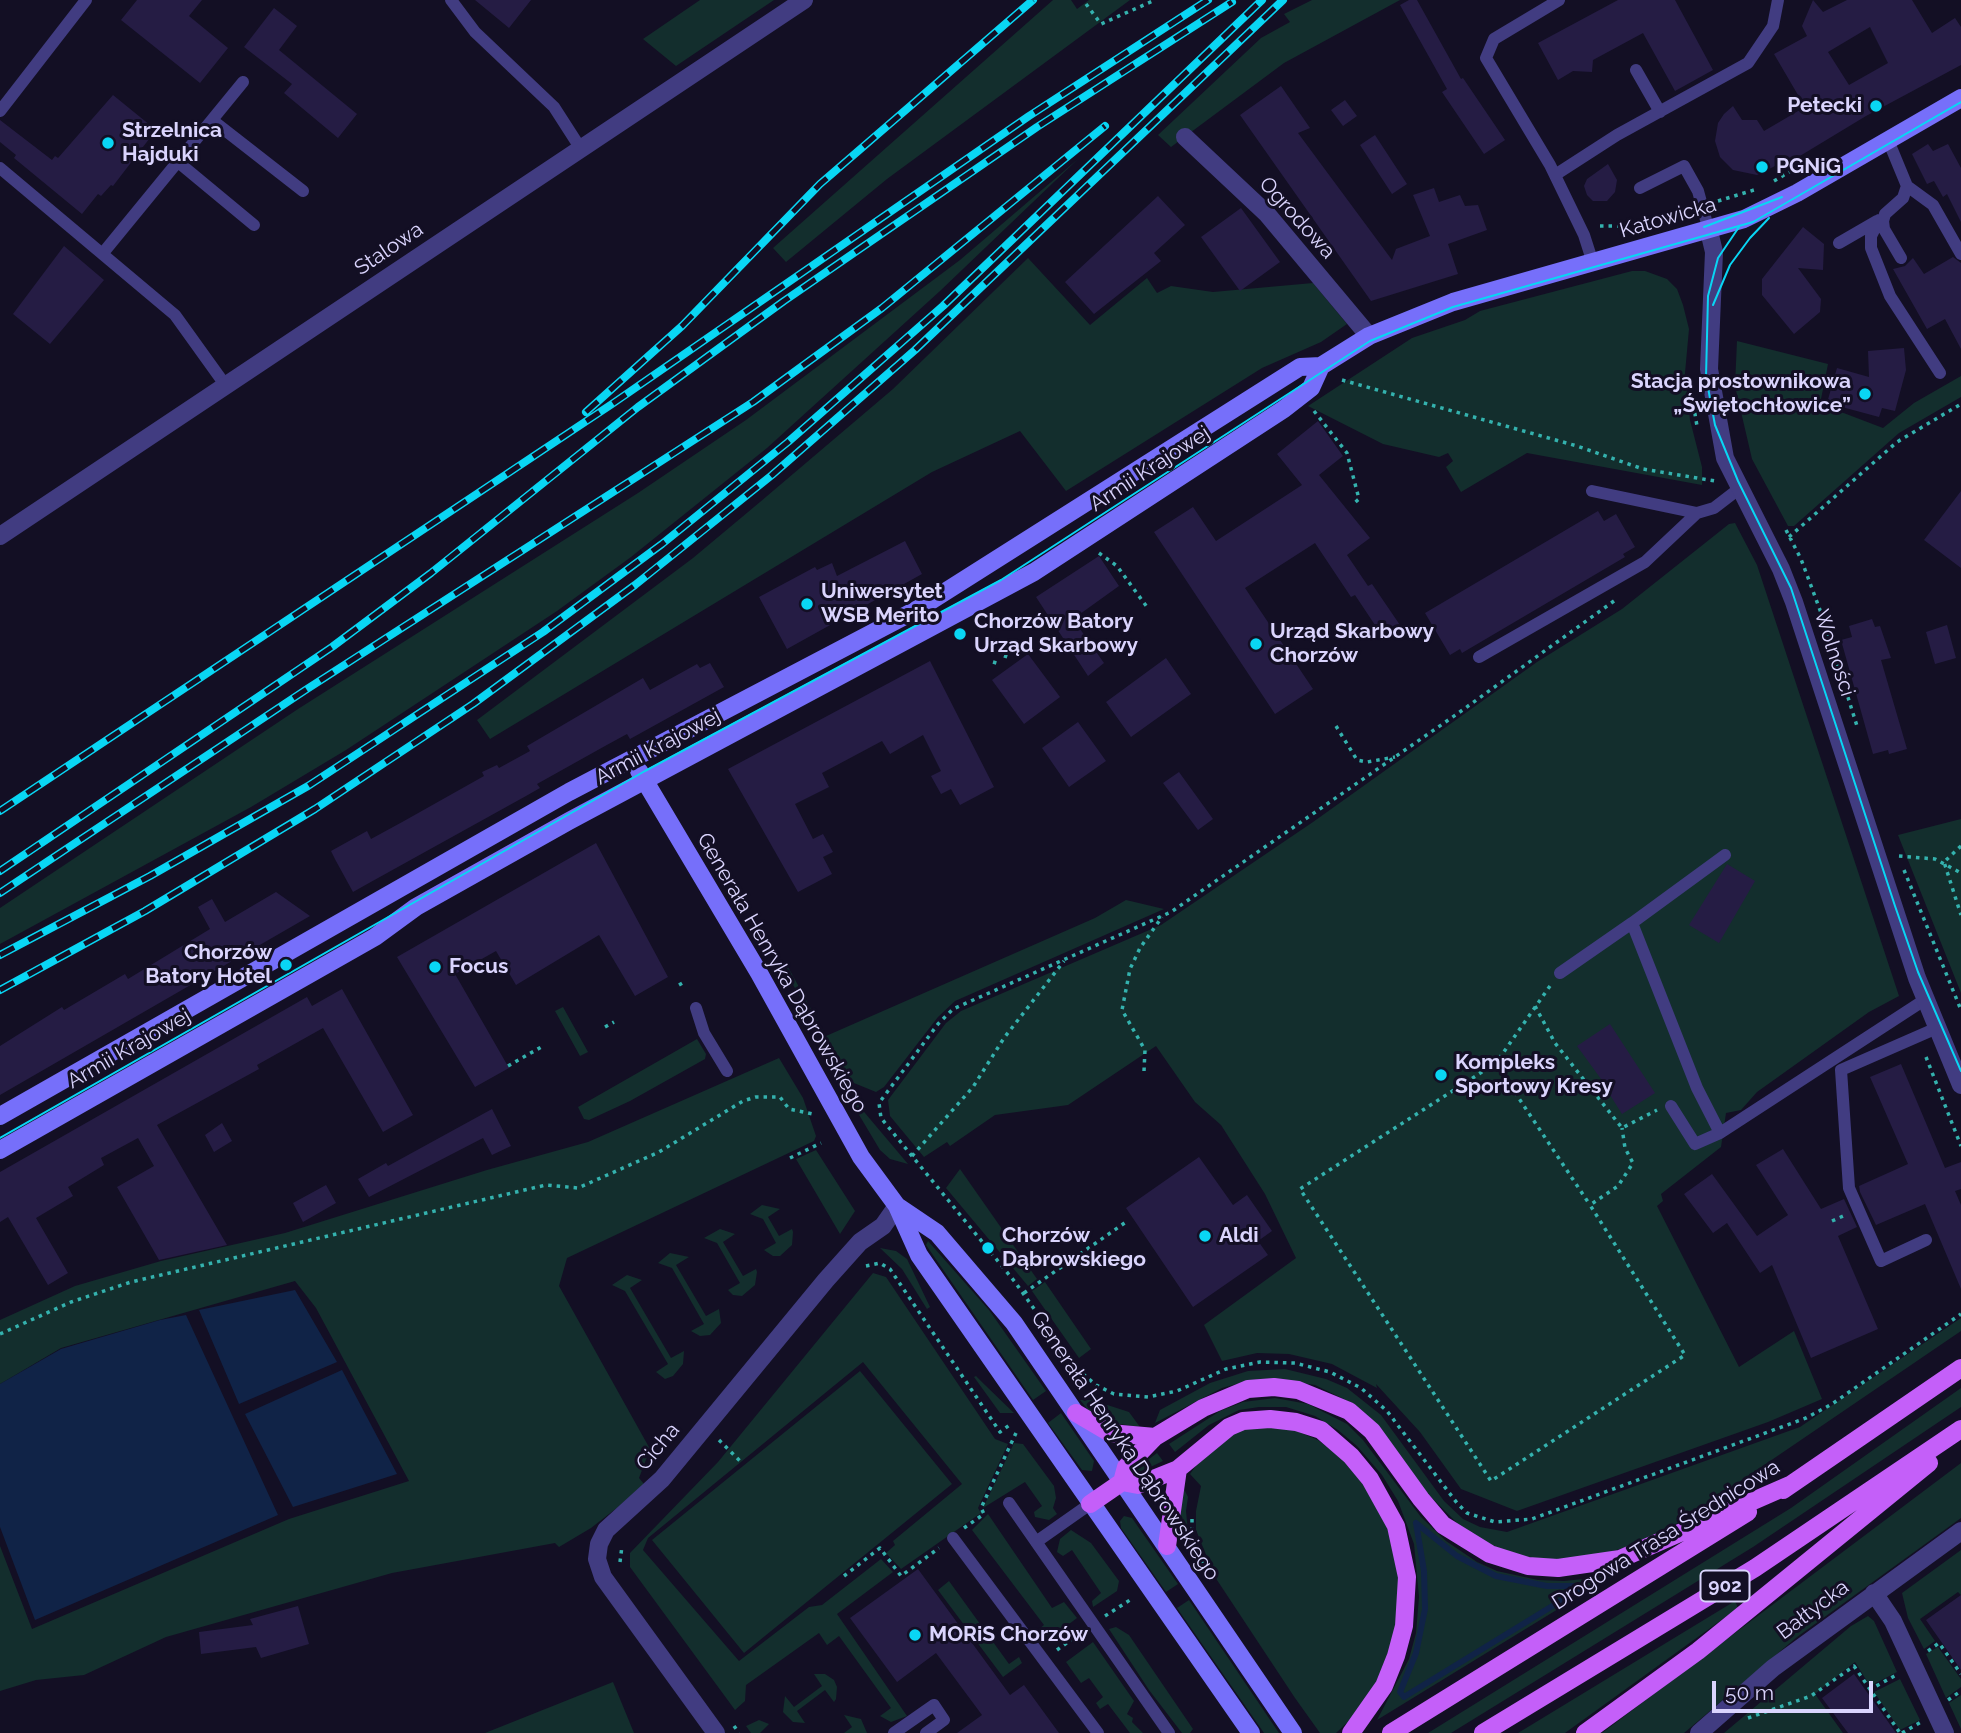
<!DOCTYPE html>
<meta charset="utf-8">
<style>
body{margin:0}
#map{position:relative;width:1961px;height:1733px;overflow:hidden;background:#130f24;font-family:Raleway,sans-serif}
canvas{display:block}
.scale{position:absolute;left:1712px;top:1681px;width:161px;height:32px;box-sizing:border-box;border:4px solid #dad4fd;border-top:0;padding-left:9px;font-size:21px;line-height:24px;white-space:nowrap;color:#dad4fd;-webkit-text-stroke:5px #130f24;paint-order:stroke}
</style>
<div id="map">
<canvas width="1961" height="1733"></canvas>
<div class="scale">50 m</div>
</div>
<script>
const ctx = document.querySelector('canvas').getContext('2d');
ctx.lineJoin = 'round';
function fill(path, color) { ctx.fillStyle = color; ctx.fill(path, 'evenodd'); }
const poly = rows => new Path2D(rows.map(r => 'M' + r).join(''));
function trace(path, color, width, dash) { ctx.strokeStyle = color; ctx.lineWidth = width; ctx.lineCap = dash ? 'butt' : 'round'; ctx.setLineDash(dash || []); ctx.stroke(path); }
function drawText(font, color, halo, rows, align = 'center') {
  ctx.font = font + ' Raleway,sans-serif'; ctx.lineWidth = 6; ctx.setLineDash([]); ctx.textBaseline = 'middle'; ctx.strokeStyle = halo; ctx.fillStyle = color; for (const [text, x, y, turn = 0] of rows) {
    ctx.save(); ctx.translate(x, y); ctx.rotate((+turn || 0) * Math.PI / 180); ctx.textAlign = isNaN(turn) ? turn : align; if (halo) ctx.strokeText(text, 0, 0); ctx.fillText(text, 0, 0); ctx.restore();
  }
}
fill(poly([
 [700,0,774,0,676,66,643,39],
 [1053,0,1071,0,1077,9,1089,0,1130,0,887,179,786,262,773,248],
 [1312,0,1400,0,1284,63,1171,147,1158,135,1261,38,1290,22,1284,14],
 [1078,159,940,291,767,448,631,557,557,611,346,750,251,807,0,944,0,908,298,709,638,493,746,420,960,260],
 [1028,258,1090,325,1147,278,1157,293,1171,286,1213,292,1313,283,1347,324,1321,342,1262,368,1066,491,1020,431,932,472,490,739,477,720,693,558,760,502,893,389],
 [1632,271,1645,271,1667,279,1677,289,1683,305,1689,329,1685,373,1690,420,1702,467,1702,485,1527,453,1461,492,1446,467,1453,461,1448,453,1439,457,1383,444,1308,406,1412,338,1465,320,1480,311],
 [1737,341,1828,364,1820,404,1883,428,1914,403,1961,376,1961,397,1899,433,1794,526,1788,526,1752,459,1735,386],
 [1735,523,1757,565,1899,996,1869,1012,1757,1092,1741,1110,1726,1113,1721,1147,1661,1194,1663,1201,1657,1206,1739,1367,1794,1331,1822,1399,1768,1422,1517,1511,1461,1489,1420,1432,1376,1384,1377,1388,1332,1364,1289,1354,1257,1353,1222,1361,1204,1325,1296,1258,1265,1194,1221,1125,1195,1102,1156,1046,1068,1105,995,1115,950,1146,947,1142,924,1157,890,1116,888,1100,946,1023,961,1011,1161,925,1313,822,1537,662,1622,609,1729,524],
 [1961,819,1961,993,1898,835],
 [1126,900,1164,909,955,1001,938,1017,884,1087,876,1092,849,1081,785,971,788,967,826,1036,1095,918],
 [563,1007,588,1052,580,1056,555,1011],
 [697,1039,706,1054,705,1059,630,1101,589,1120,584,1119,578,1107],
 [779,1058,803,1098,816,1136,814,1141,567,1258,559,1286,650,1449,639,1478,644,1484,618,1507,591,1528,559,1547,555,1543,392,1573,166,1637,84,1675,36,1680,0,1691,0,1546,32,1629,289,1519,409,1481,316,1308,295,1281,61,1348,0,1384,0,1320,75,1286,161,1261,285,1233,487,1170,588,1142],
 [843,1088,854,1100,908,1164,890,1159,880,1150],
 [816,1150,855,1211,840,1234,796,1159],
 [960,1169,1037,1279,1028,1286,946,1188],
 [762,1205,780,1209,768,1217,779,1236,792,1229,793,1232,792,1245,780,1256,773,1256,764,1250,776,1243,763,1219,750,1214],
 [720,1229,735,1234,723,1242,743,1276,756,1269,757,1272,755,1285,742,1296,733,1295,728,1290,740,1283,717,1243,704,1238],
 [928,1241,989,1310,1046,1391,1033,1400,926,1245],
 [880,1248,896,1251,907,1259,930,1307,927,1309,902,1269],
 [670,1253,689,1257,676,1265,706,1316,719,1309,721,1323,710,1335,700,1336,691,1331,704,1324,672,1268,658,1263],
 [873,1273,886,1277,995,1439,1008,1444,978,1508,981,1513,901,1569,886,1553,895,1545,893,1541,962,1484,863,1362,648,1538,643,1550,739,1661,809,1607,822,1605,881,1559,893,1572,837,1614,907,1716,891,1722,880,1716,891,1708,839,1636,827,1645,819,1633,746,1685,745,1701,735,1710,630,1567,630,1553,718,1462],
 [627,1275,642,1280,630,1288,671,1358,684,1351,683,1364,673,1376,665,1379,656,1372,668,1364,625,1291,612,1285],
 [1045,1282,1091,1349,1079,1358,1032,1291],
 [1961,1318,1961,1331,1682,1521,1630,1546,1578,1561,1517,1557,1467,1533,1423,1489,1391,1443,1368,1417,1354,1404,1315,1385,1276,1379,1248,1381,1222,1388,1155,1423,1160,1410,1210,1383,1248,1371,1285,1369,1326,1379,1347,1388,1381,1415,1444,1501,1463,1519,1480,1527,1507,1532,1800,1427],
 [860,1371,952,1484,744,1653,652,1540],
 [976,1376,985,1385,1014,1413,1000,1413,974,1377],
 [1961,1388,1961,1407,1753,1547,1451,1733,1428,1733,1791,1508],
 [1275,1398,1308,1404,1347,1424,1363,1440,1421,1517,1446,1541,1477,1562,1497,1571,1538,1580,1564,1581,1612,1576,1377,1720,1409,1659,1416,1633,1419,1597,1414,1544,1398,1501,1382,1475,1357,1446,1338,1430,1315,1416,1286,1407,1259,1407,1239,1410,1209,1425,1175,1452,1169,1444,1220,1411,1243,1402],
 [1080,1400,1092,1400,1129,1412,1140,1427,1107,1422,1089,1411],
 [1061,1413,1094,1461,1092,1471,1082,1470,1048,1423],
 [1252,1427,1289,1428,1318,1440,1341,1458,1372,1495,1391,1534,1399,1574,1398,1625,1388,1659,1375,1685,1352,1718,1336,1733,1320,1733,1295,1698,1215,1577,1196,1530,1196,1511,1201,1486,1190,1474,1205,1453,1237,1431],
 [1014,1443,1023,1444,1054,1486,1056,1498,1053,1508,1057,1514,1049,1520,1035,1517,1034,1512,1042,1506,1025,1482,983,1508],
 [1157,1453,1163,1461,1138,1473,1136,1469],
 [1961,1463,1961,1518,1797,1637,1684,1733,1602,1733],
 [1184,1489,1188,1497,1186,1511,1189,1543,1199,1563,1197,1571,1180,1532,1180,1507],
 [988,1514,1052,1608,1064,1602,1077,1618,1049,1639,1039,1629,1044,1625,972,1530],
 [1124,1516,1132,1518,1178,1584,1166,1592,1121,1528,1120,1521],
 [1071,1530,1091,1543,1119,1581,1117,1591,1093,1607,1092,1601,1101,1593,1072,1550,1063,1556,1057,1552,1060,1539],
 [1961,1550,1961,1595,1958,1592,1920,1619,1935,1641,1924,1649,1908,1618,1902,1593],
 [949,1581,1009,1664,1019,1657,1022,1663,1003,1677,938,1590],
 [1189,1600,1279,1733,1264,1733,1177,1608],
 [1735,1601,1738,1608,1565,1733,1518,1733],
 [1868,1616,1874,1621,1897,1672,1870,1686,1855,1662,1815,1694,1843,1733,1724,1733,1851,1626],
 [1116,1627,1129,1635,1193,1729,1190,1733,1182,1733,1149,1690,1109,1629],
 [1093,1642,1134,1701,1127,1714,1133,1718,1132,1722,1143,1733,1130,1733,1108,1704,1100,1709,1096,1703,1103,1697,1089,1678,1081,1683,1066,1662],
 [1938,1647,1961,1679,1961,1687,1946,1698,1926,1654],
 [814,1674,825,1674,834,1680,837,1687,836,1699,834,1702,825,1690,797,1711,805,1723,793,1722,783,1712,785,1696,794,1707,822,1686],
 [1900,1679,1920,1720,1900,1730,1874,1692],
 [613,1682,634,1733,485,1733],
 [1961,1695,1961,1729,1949,1703],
 [844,1715,861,1719,867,1733,844,1733,852,1727],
 [759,1720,769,1724,760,1733,751,1733,746,1726]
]), '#132e2d');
fill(poly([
 [295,1290,337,1362,239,1404,199,1310],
 [186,1315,278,1515,35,1620,0,1527,0,1384,61,1349,160,1320],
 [342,1370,397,1474,293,1507,245,1414]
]), '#102347');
trace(poly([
 [1416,1523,1457,1556,1496,1576,1547,1586,1585,1586,1404,1697,1400,1692,1416,1653,1425,1609,1424,1571,1416,1523]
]), '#102347', 6);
fill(poly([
 [137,0,202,0,189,16,228,48,200,83,121,20],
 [475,0,531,0,509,28],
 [1409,0,1417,0,1461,79,1463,78,1505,140,1484,154,1442,92,1447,89,1400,5],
 [1618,0,1675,0,1713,70,1675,91,1643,33,1593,60,1592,72,1573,71,1558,80,1538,43],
 [1813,0,1823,12,1847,0,1912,0,1932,33,1955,18,1961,27,1961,65,1866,116,1785,165,1783,162,1757,175,1733,170,1720,157,1715,141,1718,123,1724,114,1733,106,1742,120,1757,120,1764,131,1805,107,1774,54,1807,36,1802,26],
 [1870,27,1888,63,1849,85,1828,52],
 [274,8,297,26,279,50,357,114,338,138,284,93,292,84,244,47],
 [1281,86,1310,128,1298,133,1392,260,1396,249,1430,236,1413,195,1434,188,1439,202,1460,195,1465,206,1478,205,1487,230,1448,244,1458,274,1371,301,1240,115],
 [113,95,156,130,113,186,111,185,101,196,98,194,82,214,14,158,16,155,0,142,0,120,52,160,55,156,58,158],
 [1345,100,1357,116,1343,126,1331,110],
 [1375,135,1407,184,1392,194,1360,145],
 [1928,144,1933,151,1948,144,1961,168,1961,222,1947,194,1943,197,1934,181,1927,184,1912,154],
 [1608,164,1617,180,1615,192,1607,201,1593,201,1587,195,1584,186,1587,179],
 [1158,196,1185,225,1154,253,1161,261,1094,314,1065,282],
 [1241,208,1280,262,1240,291,1201,237],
 [1803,227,1824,244,1823,270,1798,268,1821,299,1820,312,1794,334,1762,295,1762,279],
 [64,246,104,280,50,344,13,314],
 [1953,257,1961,263,1961,349,1945,319,1927,329,1893,269,1905,266,1913,258,1924,274],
 [1904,348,1906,370,1895,411,1882,408,1879,417,1827,403,1837,368,1869,377,1868,351],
 [1318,421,1343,456,1319,475,1370,538,1347,555,1368,586,1372,584,1402,628,1385,640,1355,595,1351,597,1315,543,1245,588,1313,689,1275,714,1154,532,1193,507,1216,541,1302,485,1277,454],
 [1961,491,1961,568,1924,540],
 [1598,511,1604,521,1616,514,1635,547,1623,554,1625,557,1462,653,1460,649,1450,655,1425,613],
 [905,541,922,574,787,649,759,597,815,567,817,570,832,563,837,576],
 [1099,556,1119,586,1073,619,1104,663,1088,676,1036,597],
 [1872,619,1875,627,1880,626,1891,658,1881,660,1907,749,1889,754,1888,750,1873,754,1841,640,1852,637,1849,626],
 [1947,625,1956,658,1935,664,1926,632],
 [1028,654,1060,697,1024,724,992,680],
 [1166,658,1191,694,1131,737,1106,702],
 [930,661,994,787,960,805,951,789,941,794,931,776,941,771,923,735,890,754,882,741,822,773,829,787,795,804,813,839,823,834,833,852,823,857,832,874,798,892,728,769],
 [710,663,724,687,630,739,627,734,605,746,537,784,540,788,526,796,369,883,353,892,336,861,331,851,367,831,371,839,404,821,484,776,482,772,497,765,499,768,530,751,527,746,643,678,650,690,697,664,700,668],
 [1078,722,1106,761,1069,787,1042,748],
 [1179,772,1213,819,1198,830,1163,783],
 [596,843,668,977,635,996,599,935,516,985,496,951,455,974,509,1068,475,1087,397,957],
 [1727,864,1755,881,1719,943,1689,925],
 [276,892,310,916,0,1095,0,1046,62,1007,64,1010,125,974,128,979,210,929,198,907,212,899,225,922],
 [342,989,413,1115,383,1132,323,1028,257,1065,259,1069,157,1125,227,1245,159,1260,117,1187,154,1166,138,1138,101,1158,104,1165,68,1187,73,1196,36,1218,68,1273,48,1285,8,1217,0,1222,0,1172,307,997,312,1006],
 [1610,1024,1655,1093,1622,1114,1610,1095,1612,1094,1577,1046],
 [1901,1064,1945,1168,1961,1162,1961,1189,1955,1191,1961,1205,1961,1289,1925,1204,1876,1225,1860,1192,1859,1186,1908,1164,1870,1077],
 [492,1109,511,1146,492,1155,483,1138,369,1197,358,1179,386,1163,388,1166],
 [222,1123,232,1141,214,1152,205,1135],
 [1783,1149,1821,1209,1844,1199,1857,1227,1838,1236,1878,1329,1811,1358,1772,1265,1760,1273,1727,1223,1713,1233,1684,1194,1712,1174,1757,1236,1788,1215,1756,1165],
 [1199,1157,1233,1205,1247,1195,1272,1231,1258,1241,1268,1255,1193,1307,1126,1208],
 [326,1185,336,1203,303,1222,293,1203],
 [918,1569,1010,1695,1024,1685,1059,1733,957,1733,982,1715,936,1653,897,1682,850,1618],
 [1961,1595,1961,1670,1926,1620],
 [298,1606,309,1644,261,1658,256,1647,201,1654,199,1632,253,1625,250,1619],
 [1854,1674,1884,1716,1896,1733,1848,1733,1822,1698]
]), '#251c44');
trace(poly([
 [1086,4,1101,24,1155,0],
 [1774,181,1811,159],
 [1718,201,1754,190],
 [1600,226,1633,226,1687,210],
 [1342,380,1577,446,1643,469,1715,481],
 [1692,396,1697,426],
 [1314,411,1347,453,1359,499,1352,505],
 [1786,530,1801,559,1823,618,1857,726],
 [1789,537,1897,442,1961,404],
 [1099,553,1117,566,1147,607],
 [1614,601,1457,714,1171,912,953,1009,938,1024,879,1103,881,1118,1015,1282,1076,1368,1096,1385,1114,1394,1148,1397,1177,1391,1226,1369,1260,1362,1295,1363,1330,1372,1361,1388,1387,1411,1457,1503,1467,1513,1495,1522,1532,1519,1806,1418,1832,1404,1961,1314],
 [1005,658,1007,652],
 [993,662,1000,664],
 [1336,726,1357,760,1367,762,1395,757],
 [1961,846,1944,862,1961,915],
 [1899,856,1935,859,1961,873],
 [1904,870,1961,1010],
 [679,985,686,981],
 [1550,986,1496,1063,1300,1189,1491,1481,1685,1355,1590,1205,1618,1186,1633,1163,1625,1148,1622,1128],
 [1535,1006,1555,1043,1622,1128,1657,1110],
 [605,1027,614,1022],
 [1926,1057,1961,1146],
 [1496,1064,1590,1205],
 [508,1066,543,1046],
 [1144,1071,1145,1050,1122,1010,1130,969,1140,948,1162,917],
 [912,1156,973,1087,1004,1038,1064,961],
 [790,1158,821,1143],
 [1832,1221,1843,1216],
 [866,1266,880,1263,890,1269,1000,1432,1011,1424],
 [1024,1293,1126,1222],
 [0,1334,71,1302,131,1282,546,1185,578,1188,659,1152,743,1101,756,1097,780,1097,789,1109,813,1114],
 [719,1440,742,1463],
 [1192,1519,1192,1538,1204,1565],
 [964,1528,984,1514,981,1508,1016,1433],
 [620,1562,622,1546],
 [844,1576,880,1548,901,1576,939,1548],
 [1105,1616,1130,1600],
 [1057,1650,1079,1634],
 [1928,1651,1939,1643,1961,1674],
 [1869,1690,1898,1674],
 [1948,1700,1961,1691],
 [1748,1718,1811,1696,1854,1666,1900,1733],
 [734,1726,739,1733],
 [1902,1733,1921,1722]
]), '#34b2ae', 3.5, [3.5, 5]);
trace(poly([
 [451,0,475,32,554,107,581,149],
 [1559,0,1494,39,1486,58,1550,165,1584,235,1593,263],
 [1636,70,1660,112],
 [0,111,86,0],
 [212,120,303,191],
 [1888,140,1907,186,1903,198,1885,214,1883,221,1884,229,1901,258],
 [178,162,254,225],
 [0,168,175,315,226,386],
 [1555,175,1617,135,1748,63,1773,26,1778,0],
 [1907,186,1933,205,1961,254],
 [1640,188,1684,166,1698,191,1709,231],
 [1879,220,1871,236,1871,248,1890,296,1940,373],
 [1839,243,1877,221],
 [103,253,243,82],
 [1592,491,1697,513,1714,508,1740,488],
 [1479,657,1645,562,1697,513],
 [1560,973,1632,923],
 [696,1008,704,1033,727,1071],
 [1671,1106,1695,1144,1720,1133,1926,999],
 [1720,1133,1697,1088,1632,923,1725,855],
 [1926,1240,1881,1261,1849,1188,1841,1070,1937,1028],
 [1009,1503,1169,1733],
 [953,1538,1098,1733],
 [1036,1542,1090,1504],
 [894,1733,934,1705,944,1720,926,1733]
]), '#413c81', 12);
trace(poly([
 [1185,137,1267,214,1369,336],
 [1709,231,1714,252,1709,369,1725,458,1781,569,1794,602,1917,978,1961,1085],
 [0,536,804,0],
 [1874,1593,1893,1621,1945,1733],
 [716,1733,603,1577,597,1559,599,1544,606,1530,662,1479,826,1280,860,1242,883,1226,897,1206],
 [1699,1733,1773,1668,1961,1531]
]), '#413c81', 18);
trace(poly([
 [639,771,759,973,861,1157,897,1206,919,1255,1251,1733],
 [0,1116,569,792,918,609,1300,367,1321,366,1369,336,1453,302,1744,219,1797,193,1961,98],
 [0,1150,375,937,416,907,569,821,1034,572,1284,409,1311,388,1321,366],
 [897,1206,937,1233,1014,1323,1293,1733]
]), '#766ffa', 18);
trace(poly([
 [1076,1413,1110,1433,1155,1437],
 [1122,1482,1138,1485,1178,1469],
 [1783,1490,1961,1368],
 [1090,1504,1122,1482,1126,1467,1155,1437,1203,1408,1248,1389,1274,1387,1298,1390,1349,1411,1372,1431,1421,1499,1443,1525,1490,1554,1528,1566,1558,1568,1620,1559,1792,1484],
 [1167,1546,1178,1469,1229,1427,1243,1421,1270,1419,1296,1422,1321,1430,1351,1456,1370,1479,1396,1526,1407,1577,1404,1626,1396,1656,1384,1686,1351,1733],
 [1391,1733,1748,1512],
 [1483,1733,1755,1568,1961,1429],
 [1585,1733,1698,1651,1929,1463]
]), '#c45ff9', 18);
trace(poly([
 [1704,227,1782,197],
 [1739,227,1718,258,1708,296,1706,377,1715,425,1738,481,1791,588,1895,906,1918,972,1961,1071],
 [1713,305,1730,265,1750,238,1769,218],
 [0,1138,645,771,1001,580,1370,341,1453,307,1753,222,1961,102]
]), '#09d6f4', 2);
const rail = poly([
 [586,412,682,326,820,184,1033,0],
 [0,811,612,404,1029,116,1208,0],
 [0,871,332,647,431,573,638,407,784,301,1037,127,1232,2],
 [0,893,307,689,753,402,882,308,1105,126],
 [0,955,150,876,308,786,543,632,662,544,788,442,943,306,1262,0],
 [0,990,145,911,315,809,473,704,635,585,772,475,915,350,1283,0]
]);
trace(rail, '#09d6f4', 8);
trace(rail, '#130f24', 5, [16]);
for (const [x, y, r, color] of [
 [1876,106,7,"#09d6f4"],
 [108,143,7,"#09d6f4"],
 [1762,167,7,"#09d6f4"],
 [1865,394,7,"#09d6f4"],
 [807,604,7,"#09d6f4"],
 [960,634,7,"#09d6f4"],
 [1256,644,7,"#09d6f4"],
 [286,965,7,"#09d6f4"],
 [435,967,7,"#09d6f4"],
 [1441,1075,7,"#09d6f4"],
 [1205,1236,7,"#09d6f4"],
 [988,1248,7,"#09d6f4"],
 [915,1635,7,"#09d6f4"]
]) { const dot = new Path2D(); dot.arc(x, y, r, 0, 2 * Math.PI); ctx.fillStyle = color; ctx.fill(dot); trace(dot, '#130f24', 2.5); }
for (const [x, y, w] of [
 [1725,1586,49]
]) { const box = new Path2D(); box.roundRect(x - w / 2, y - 15.5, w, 31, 5); ctx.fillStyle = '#130f24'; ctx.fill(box); trace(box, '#dad4fd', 2); }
drawText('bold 19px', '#dad4fd', null, [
 ["902",1725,1586]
]);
drawText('bold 21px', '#dad4fd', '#130f24', [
 ["Petecki",1862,106,"right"],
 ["Strzelnica",122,131],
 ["Hajduki",122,155],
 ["PGNiG",1776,167],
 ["Stacja prostownikowa",1851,382,"right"],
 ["„Świętochłowice”",1851,406,"right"],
 ["Uniwersytet",821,592],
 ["WSB Merito",821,616],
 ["Chorzów Batory",974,622],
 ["Urząd Skarbowy",974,646],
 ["Urząd Skarbowy",1270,632],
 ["Chorzów",1270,656],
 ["Chorzów",272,953,"right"],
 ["Batory Hotel",272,977,"right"],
 ["Focus",449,967],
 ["Kompleks",1455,1063],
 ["Sportowy Kresy",1455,1087],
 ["Chorzów",1002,1236],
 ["Dąbrowskiego",1002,1260],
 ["Aldi",1219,1236],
 ["MORiS Chorzów",929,1635]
], 'left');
drawText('21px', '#dad4fd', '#130f24', [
 ["Ogrodowa",1297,218,48],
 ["Katowicka",1668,218,-16],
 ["Stalowa",389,249,-34],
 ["Armii Krajowej",1150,469,-33],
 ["Wolności",1834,653,72],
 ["Armii Krajowej",658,747,-28],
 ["Generała Henryka Dąbrowskiego",782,973,60],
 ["Armii Krajowej",129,1049,-30],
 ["Generała Henryka Dąbrowskiego",1125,1446,56],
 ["Cicha",658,1447,-50],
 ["Drogowa Trasa Średnicowa",1666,1535,-32],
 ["Bałtycka",1813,1610,-37]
]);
</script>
